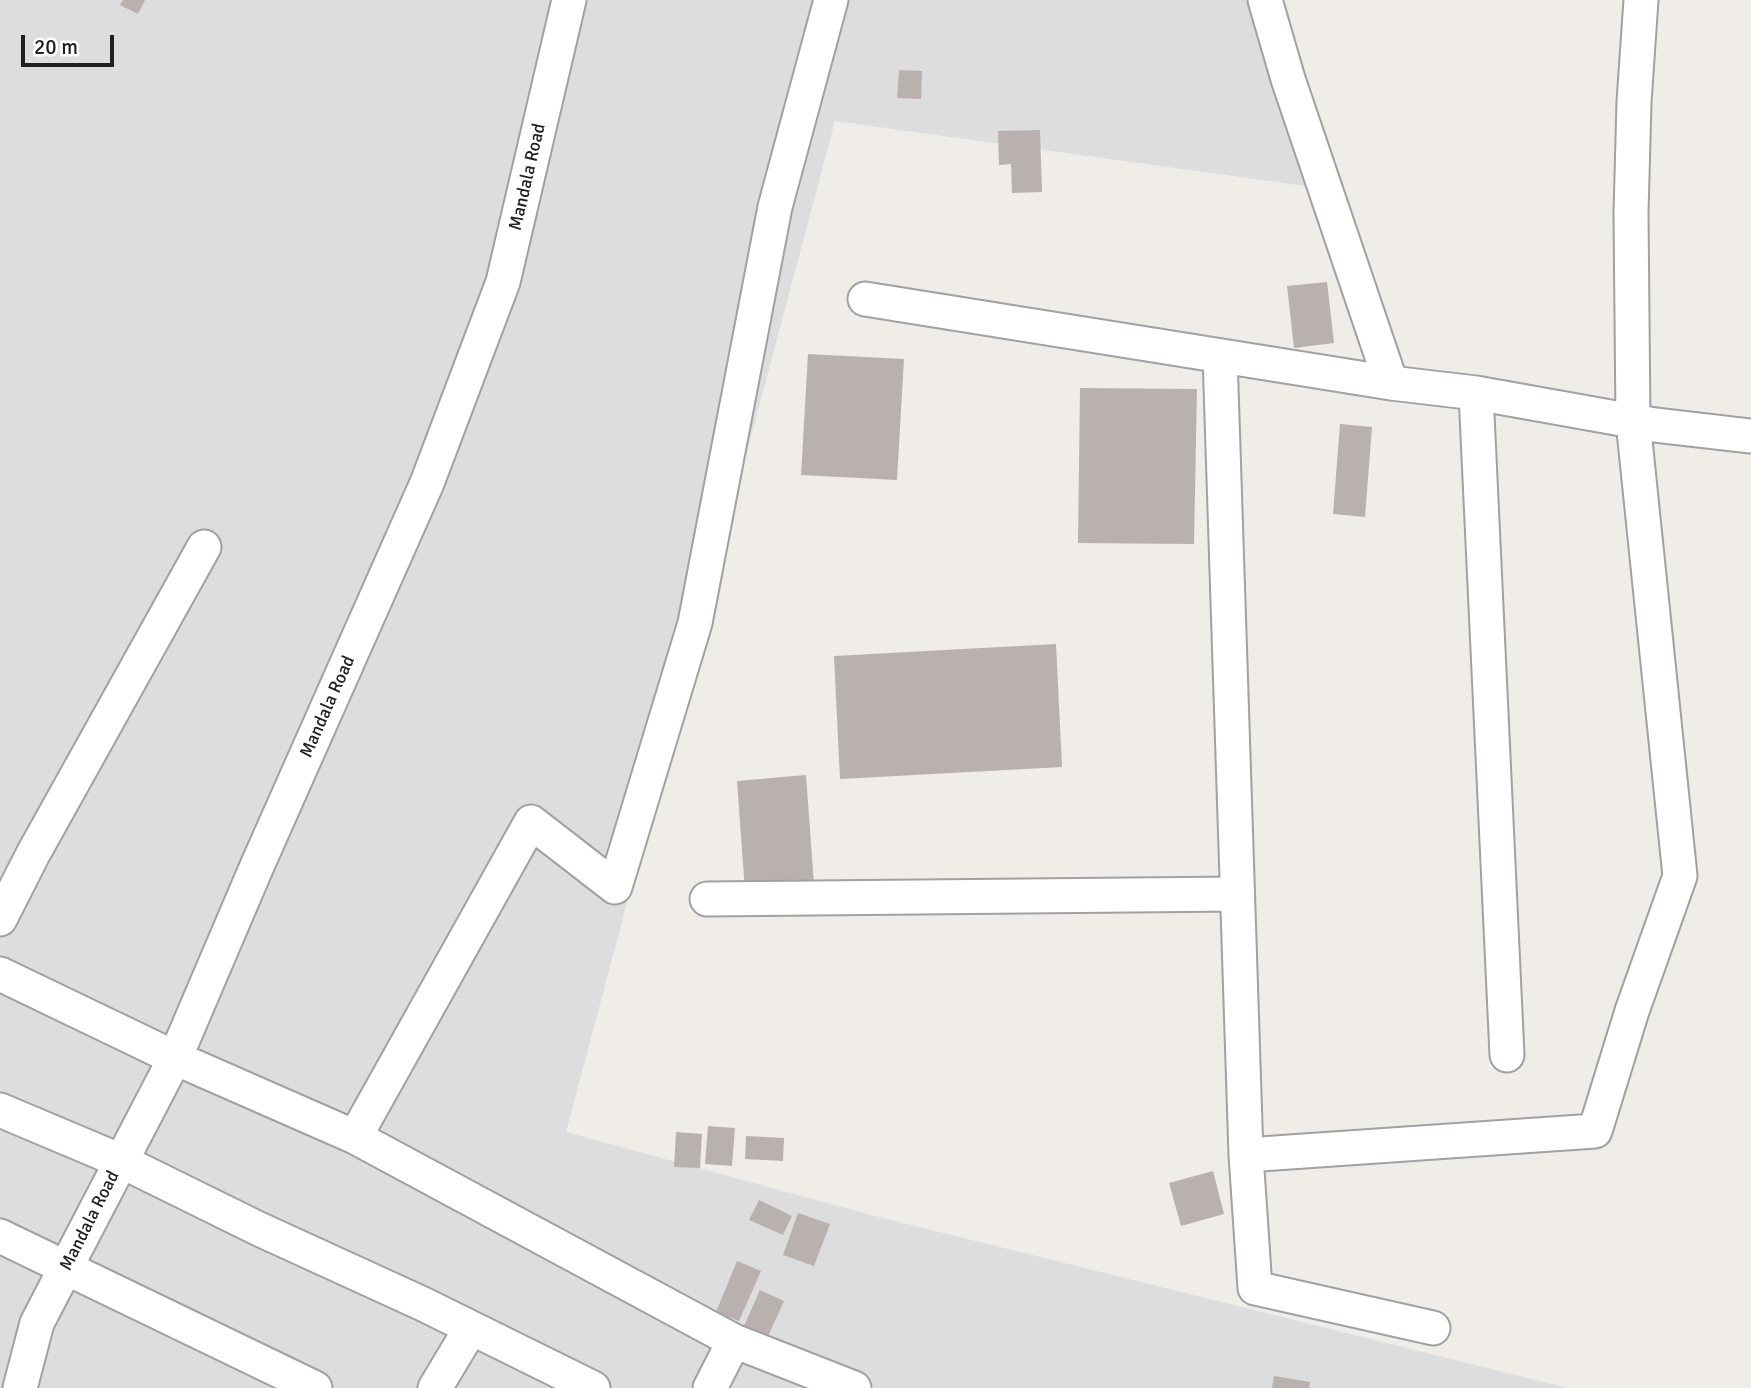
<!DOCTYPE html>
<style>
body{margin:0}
#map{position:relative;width:1751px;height:1388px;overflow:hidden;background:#f0ece8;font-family:Signika,sans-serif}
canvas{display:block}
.scale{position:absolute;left:21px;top:35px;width:93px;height:32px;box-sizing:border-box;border:4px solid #202020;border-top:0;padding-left:9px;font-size:21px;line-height:24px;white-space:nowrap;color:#202020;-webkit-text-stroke:5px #fff;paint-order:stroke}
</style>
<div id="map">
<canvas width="1751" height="1388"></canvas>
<div class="scale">20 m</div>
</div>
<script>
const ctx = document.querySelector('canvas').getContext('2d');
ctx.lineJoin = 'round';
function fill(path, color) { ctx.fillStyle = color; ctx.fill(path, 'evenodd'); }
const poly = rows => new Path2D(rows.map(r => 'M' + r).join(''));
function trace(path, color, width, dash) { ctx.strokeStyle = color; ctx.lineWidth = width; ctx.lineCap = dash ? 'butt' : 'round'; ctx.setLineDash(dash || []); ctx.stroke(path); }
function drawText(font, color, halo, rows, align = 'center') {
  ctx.font = font + ' Signika,sans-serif'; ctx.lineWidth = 6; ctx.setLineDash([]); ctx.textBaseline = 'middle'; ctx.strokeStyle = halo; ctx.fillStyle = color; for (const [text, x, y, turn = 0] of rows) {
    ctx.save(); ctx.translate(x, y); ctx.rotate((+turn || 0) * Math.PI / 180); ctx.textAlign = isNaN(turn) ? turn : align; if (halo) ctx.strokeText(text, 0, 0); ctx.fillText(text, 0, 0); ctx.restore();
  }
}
fill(poly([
 [0,0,1253,0,1312,187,835,121,566,1132,875,1216,1568,1388,0,1388]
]), '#dedddd');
fill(poly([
 [123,0,145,0,138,14,120,5],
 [899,70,922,71,921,99,897,98],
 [1040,130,1042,192,1012,193,1011,164,999,165,998,131],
 [1327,282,1334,343,1294,348,1287,286],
 [808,354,904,359,897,480,801,475],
 [1080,388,1197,389,1194,544,1078,543],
 [1340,424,1372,427,1365,517,1333,514],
 [1056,644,1062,767,840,779,834,656],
 [806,775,814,885,745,891,737,781],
 [708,1126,735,1128,732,1166,705,1164],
 [676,1132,702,1134,700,1168,674,1167],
 [746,1136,784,1138,783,1161,745,1159],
 [1213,1171,1224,1214,1181,1226,1169,1183],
 [759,1200,792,1216,783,1235,749,1220],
 [798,1213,830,1224,814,1266,783,1255],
 [737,1261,761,1271,739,1321,716,1312],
 [760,1290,784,1301,765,1343,741,1333],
 [1274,1376,1310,1382,1309,1388,1272,1388]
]), '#b9b1ad');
const minor = poly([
 [1265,0,1288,79,1391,383],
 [865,299,1391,383,1476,393,1655,425,1751,436],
 [1220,356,1246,1155,1255,1288,1433,1328],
 [1476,393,1507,1055],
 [707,899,1237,894],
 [0,919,33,854,204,547],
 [0,974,175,1058,355,1137,734,1341,854,1388],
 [0,1110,121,1161,259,1229,423,1304,593,1388],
 [355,1137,531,822,615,887,695,623,775,207,831,0],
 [1246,1155,1595,1131,1632,1011,1680,876,1633,421,1631,213,1634,102,1641,0],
 [0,1236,315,1388],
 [20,1388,37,1323,175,1058,257,866,427,483,503,282,569,0],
 [435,1388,471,1328],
 [710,1388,734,1341]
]);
trace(minor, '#a1a1a1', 37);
trace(minor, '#fff', 33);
drawText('18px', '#202020', '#fff', [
 ["Mandala Road",528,177,-77],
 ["Mandala Road",328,707,-66],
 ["Mandala Road",90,1221,-63]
]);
</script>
